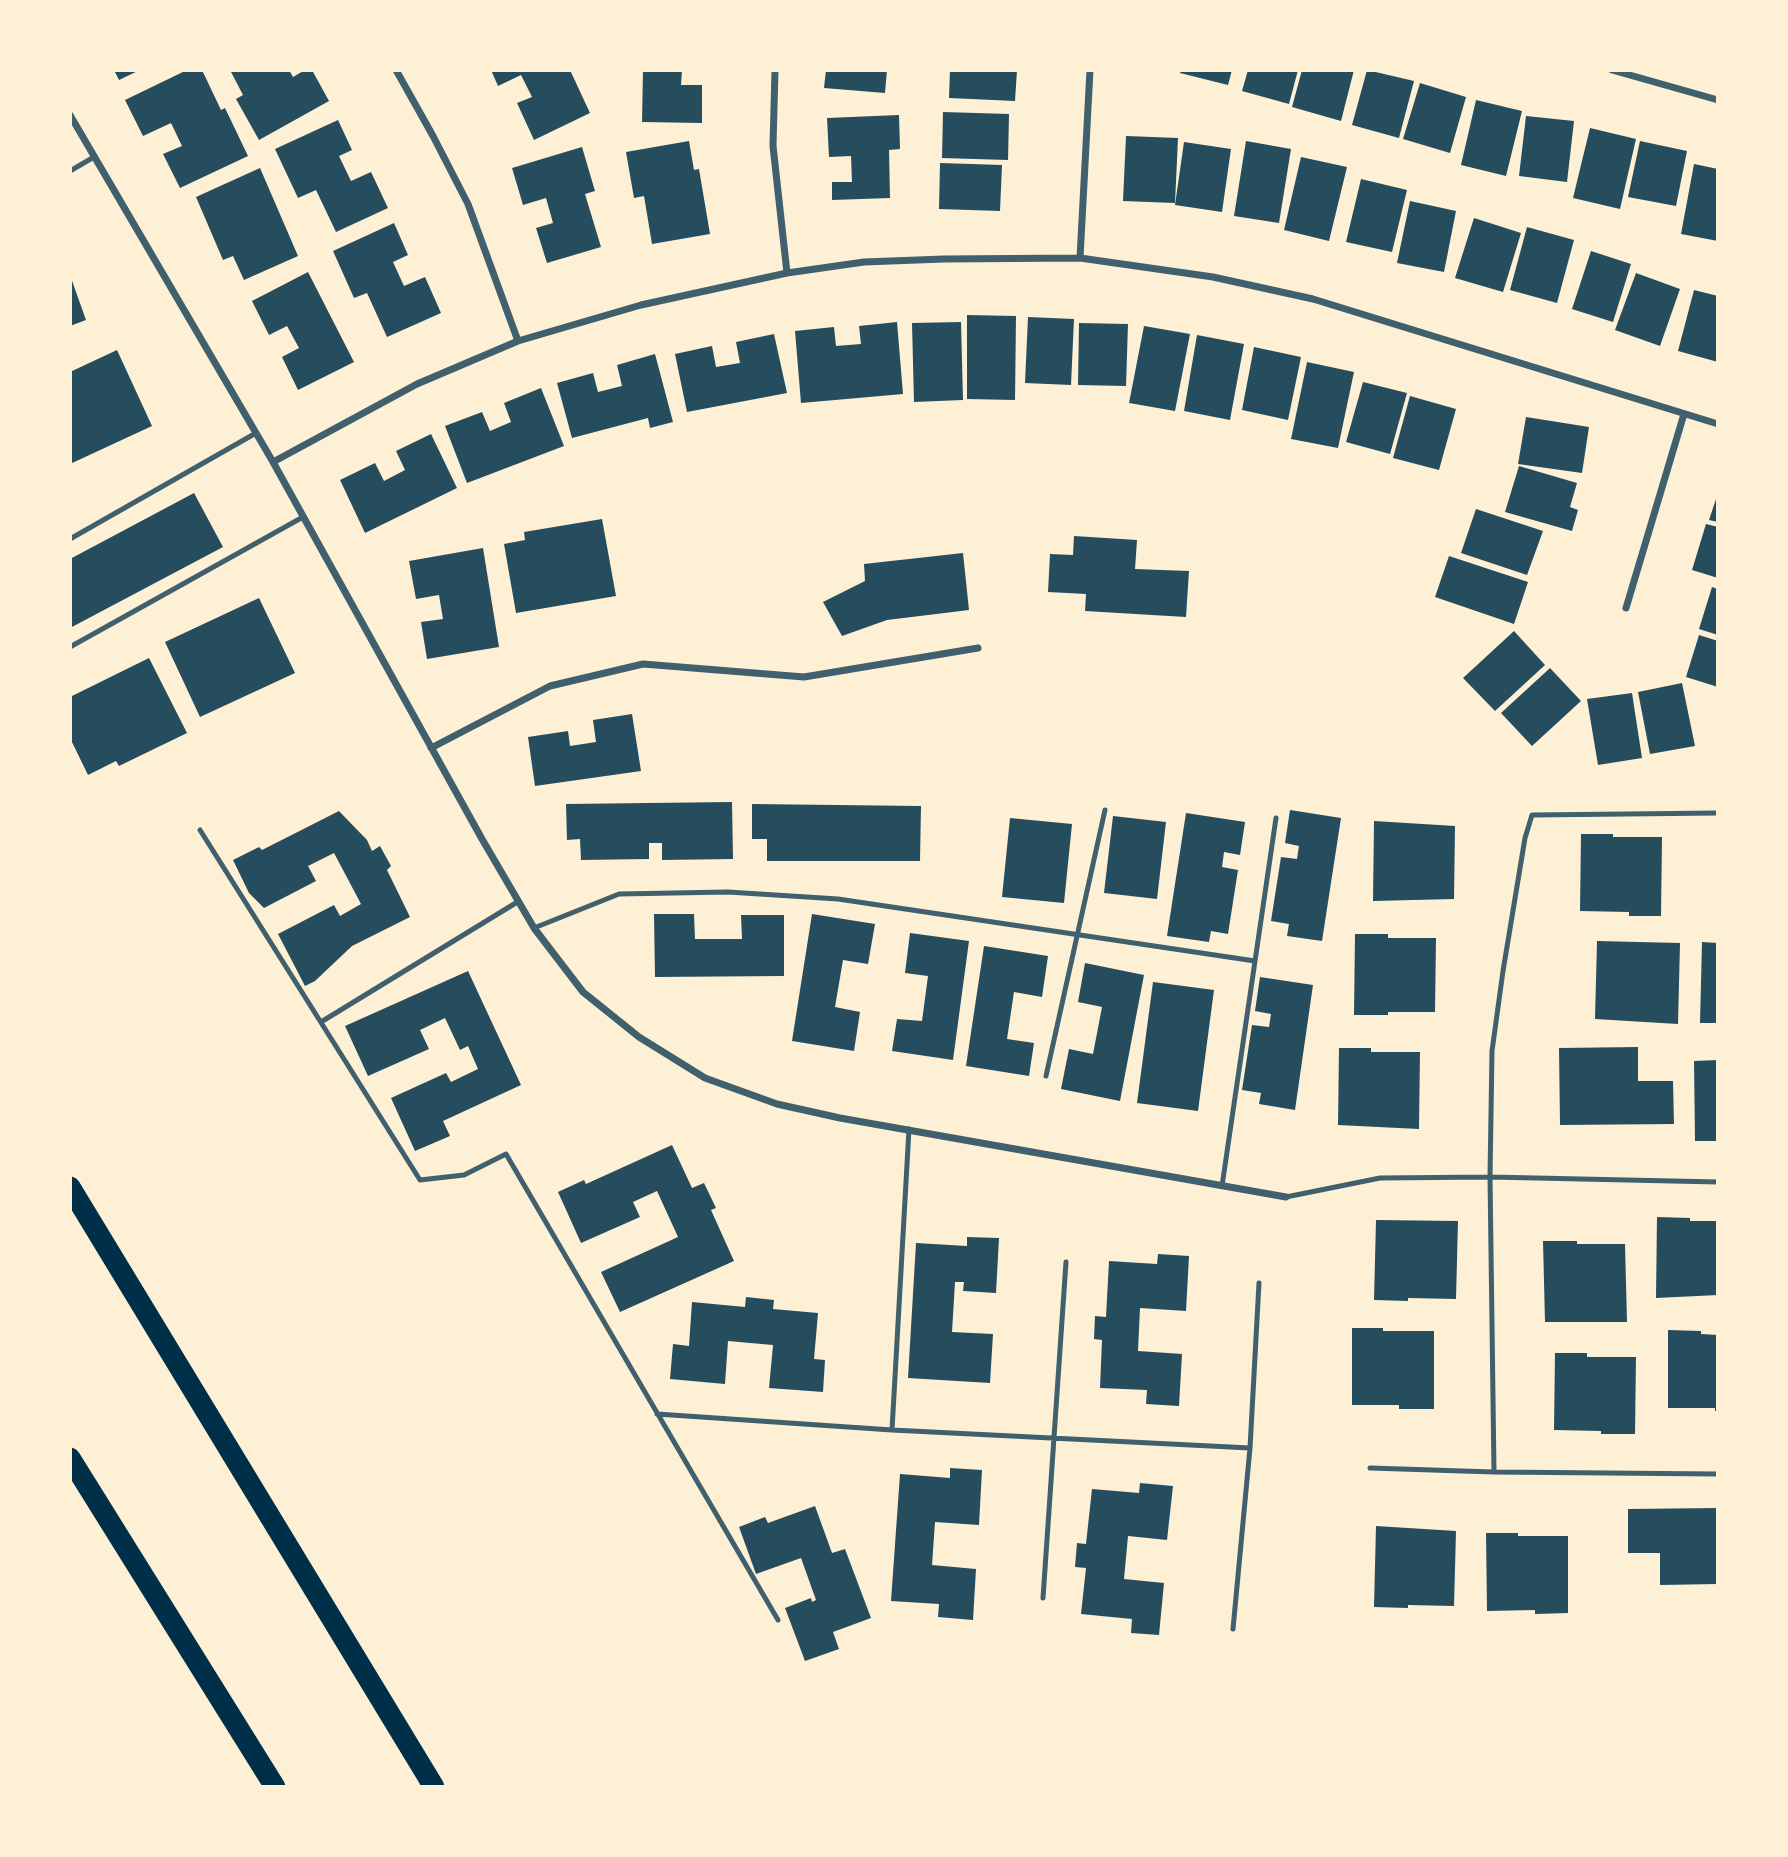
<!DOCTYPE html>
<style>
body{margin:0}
#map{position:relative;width:1788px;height:1857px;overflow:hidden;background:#fdf0d5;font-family:Karla,sans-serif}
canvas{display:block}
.frame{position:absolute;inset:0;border:72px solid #fdf0d5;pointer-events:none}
</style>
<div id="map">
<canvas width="1788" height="1857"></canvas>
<div class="frame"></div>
</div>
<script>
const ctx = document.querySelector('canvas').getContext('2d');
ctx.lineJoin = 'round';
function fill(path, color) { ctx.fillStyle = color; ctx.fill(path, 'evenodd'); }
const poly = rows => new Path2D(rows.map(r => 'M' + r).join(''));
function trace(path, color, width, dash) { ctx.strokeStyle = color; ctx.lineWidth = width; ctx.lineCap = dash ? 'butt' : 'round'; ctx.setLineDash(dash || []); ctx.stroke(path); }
fill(poly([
 [114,70,140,70,119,80],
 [187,70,202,70,221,110,225,108,248,156,180,188,163,154,182,146,171,123,143,136,125,100],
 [230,70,289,70,293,77,305,70,312,70,329,101,259,140,236,99,243,95],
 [491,70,570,70,590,113,534,140,517,103,532,97,521,75,498,86],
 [643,70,682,70,681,85,702,85,702,123,642,122],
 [826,70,887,70,885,93,824,88],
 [950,70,1017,70,1015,101,949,98],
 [1181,70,1232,70,1228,85,1180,73],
 [1248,70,1298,70,1289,104,1242,91],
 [1302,70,1354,70,1341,121,1292,107],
 [1367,70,1414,81,1399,138,1352,125],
 [1420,83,1466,97,1450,153,1403,139],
 [1476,100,1522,111,1506,176,1461,165],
 [943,112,1009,114,1008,160,942,158],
 [899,115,900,149,889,150,890,198,832,200,832,182,852,182,851,156,829,157,827,118],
 [1526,116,1574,121,1567,182,1519,176],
 [338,120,352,150,339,156,351,181,371,172,388,208,336,232,316,190,298,198,275,149],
 [1590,128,1636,139,1620,209,1573,198],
 [1126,136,1178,138,1175,203,1123,201],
 [689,141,694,170,699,169,710,234,652,244,644,196,634,198,626,152],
 [1246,141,1291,149,1279,223,1234,216],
 [1640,141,1687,151,1676,206,1628,197],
 [1184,142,1231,149,1222,212,1175,205],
 [582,147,595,191,585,194,601,247,547,263,536,228,553,223,546,198,523,205,512,168],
 [1301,157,1347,167,1329,241,1284,230],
 [940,163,1002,165,1000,211,939,209],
 [1694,164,1718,169,1718,241,1681,234],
 [260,168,298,256,244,280,233,256,223,260,196,197],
 [1361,179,1407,190,1392,252,1346,242],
 [1410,201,1456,211,1444,272,1397,263],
 [1474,218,1521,233,1503,292,1455,278],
 [394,223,408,255,393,262,404,286,425,277,441,313,387,337,367,293,354,298,333,251],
 [1527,227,1574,240,1557,303,1510,290],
 [1591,251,1631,264,1613,322,1572,309],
 [308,272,354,362,298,390,282,357,299,348,287,326,269,335,252,301],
 [1636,273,1680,289,1660,346,1615,330],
 [70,275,86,320,70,326],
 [1694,290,1718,296,1718,362,1678,351],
 [967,315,1016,316,1015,400,967,399],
 [1028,317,1074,319,1071,385,1025,383],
 [897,322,903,394,801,403,795,331,834,327,836,346,861,344,859,326],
 [961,322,963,400,914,402,912,323],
 [1079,323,1128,324,1126,386,1078,385],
 [1144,326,1190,334,1175,411,1129,403],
 [774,334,787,393,687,412,675,354,712,346,716,367,740,363,736,342],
 [1197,335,1244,344,1230,420,1184,411],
 [1254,347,1301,357,1288,420,1242,410],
 [117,350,152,426,70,464,70,372],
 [655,354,673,422,650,428,648,418,572,438,557,383,593,373,598,392,622,386,617,365],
 [1307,362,1354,372,1338,448,1291,439],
 [1363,382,1407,393,1390,454,1346,442],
 [541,388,564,446,467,483,445,426,482,412,490,431,511,422,504,403],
 [1410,396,1456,409,1439,470,1393,458],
 [1526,417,1589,427,1582,473,1518,464],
 [431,434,457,488,365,533,340,480,375,463,384,481,405,470,396,451],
 [1519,466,1577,483,1570,507,1578,510,1572,531,1505,512],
 [194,493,223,547,70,628,70,559],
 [1718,493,1718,522,1709,520],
 [1476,509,1543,531,1527,575,1461,553],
 [602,519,616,596,516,613,504,544,525,540,524,532],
 [1706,524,1718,527,1718,578,1692,570],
 [1074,536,1137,540,1135,569,1189,571,1186,617,1085,611,1086,594,1048,592,1050,554,1073,555],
 [483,548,499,647,427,659,421,622,443,619,439,595,416,599,409,561],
 [963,553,969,610,887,620,842,636,823,602,865,581,864,564],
 [1449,556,1528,582,1514,624,1435,597],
 [1712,587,1718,589,1718,635,1699,629],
 [259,598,295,673,200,717,165,642],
 [1514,631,1545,665,1495,711,1463,678],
 [1699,635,1718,641,1718,687,1686,677],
 [149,658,187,733,119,766,116,761,88,775,70,738,70,697],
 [1550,668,1581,701,1532,746,1501,713],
 [1682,683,1695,746,1650,754,1638,692],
 [1632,693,1642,758,1598,765,1587,699],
 [632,714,641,771,535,786,528,737,568,731,570,746,596,742,593,720],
 [732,802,733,859,662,860,662,843,649,843,649,859,581,860,580,839,567,840,566,804],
 [752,804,921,806,920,861,767,861,767,839,752,839],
 [1290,810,1341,818,1322,941,1287,936,1289,924,1271,921,1281,857,1297,859,1299,846,1285,843],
 [339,811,367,840,372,851,380,846,391,866,387,870,410,917,352,946,315,981,305,986,278,934,334,905,340,916,361,904,334,853,308,866,316,881,264,908,249,893,233,860,259,847,262,850],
 [1186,813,1245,822,1240,855,1224,852,1222,867,1238,870,1228,934,1211,931,1209,942,1167,936],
 [1113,816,1166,822,1157,899,1104,893],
 [1010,818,1072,824,1064,903,1002,897],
 [1374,821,1455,826,1454,899,1373,901],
 [1581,834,1613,834,1613,837,1662,837,1661,916,1629,916,1629,912,1580,911],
 [654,914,694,914,695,939,742,939,741,915,784,915,784,976,655,977],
 [812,914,875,924,868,964,843,960,835,1007,860,1012,854,1051,792,1041],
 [910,933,969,941,953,1060,892,1051,897,1019,922,1021,928,976,905,973],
 [1355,934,1388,934,1388,938,1436,938,1435,1012,1388,1012,1388,1015,1354,1015],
 [1597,941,1680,943,1678,1024,1595,1019],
 [1702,942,1718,943,1718,1023,1700,1023],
 [984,946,1048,956,1042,997,1014,992,1007,1039,1034,1043,1029,1076,966,1066],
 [1085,963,1144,975,1120,1101,1061,1089,1069,1049,1093,1054,1102,1007,1078,1002],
 [468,971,521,1085,443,1121,450,1136,415,1151,391,1098,446,1073,451,1082,478,1069,468,1046,460,1050,445,1018,420,1030,429,1049,368,1076,345,1026],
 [1260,977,1313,985,1295,1110,1259,1104,1261,1093,1242,1090,1252,1025,1269,1027,1271,1014,1255,1011],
 [1153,982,1214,990,1198,1111,1137,1103],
 [1638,1047,1638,1081,1673,1081,1674,1124,1560,1125,1559,1048],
 [1339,1048,1371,1048,1371,1052,1420,1052,1419,1129,1338,1125],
 [1718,1060,1718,1141,1695,1141,1694,1061],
 [672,1145,692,1188,704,1183,716,1208,711,1210,734,1261,620,1312,601,1272,678,1237,657,1191,633,1202,640,1217,581,1243,558,1192,584,1180,586,1184],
 [1657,1217,1690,1218,1690,1221,1718,1221,1718,1295,1656,1298],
 [1376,1220,1458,1221,1456,1299,1408,1298,1408,1301,1374,1300],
 [967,1237,999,1238,996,1293,963,1291,964,1282,955,1282,952,1332,993,1334,990,1383,908,1378,916,1243,967,1246],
 [1543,1241,1577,1241,1577,1244,1625,1244,1627,1322,1545,1322],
 [1158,1254,1189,1256,1186,1311,1140,1308,1138,1351,1182,1354,1179,1406,1146,1404,1147,1390,1100,1388,1102,1340,1094,1339,1095,1316,1106,1317,1109,1261,1157,1264],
 [746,1297,774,1300,773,1309,818,1313,814,1359,825,1360,823,1392,769,1388,773,1345,728,1341,725,1384,670,1379,673,1344,689,1346,692,1302,745,1307],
 [1352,1328,1383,1328,1383,1331,1434,1331,1434,1409,1399,1409,1399,1405,1352,1405],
 [1668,1330,1701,1331,1701,1334,1718,1335,1718,1411,1715,1411,1715,1408,1668,1408],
 [1555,1353,1587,1353,1587,1357,1636,1357,1635,1434,1601,1434,1601,1431,1554,1430],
 [950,1468,982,1470,979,1525,935,1522,932,1565,976,1569,973,1620,938,1617,939,1604,891,1601,900,1474,950,1478],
 [1140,1483,1173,1486,1167,1540,1128,1536,1124,1579,1164,1583,1159,1635,1131,1633,1132,1619,1081,1614,1086,1568,1075,1567,1077,1543,1086,1544,1092,1489,1139,1493],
 [815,1506,832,1553,845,1549,871,1618,833,1632,839,1649,805,1661,785,1608,811,1598,812,1602,816,1600,801,1558,756,1574,739,1527,765,1517,768,1523],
 [1718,1508,1718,1584,1660,1585,1660,1553,1628,1553,1628,1509],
 [1376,1526,1456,1531,1454,1606,1408,1605,1408,1608,1374,1607],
 [1486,1533,1518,1533,1518,1536,1568,1536,1568,1613,1535,1614,1535,1610,1487,1611]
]), '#264d5e');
trace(poly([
 [70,171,94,157],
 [70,539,256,433],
 [70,647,303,517],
 [1718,813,1532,815,1525,838,1503,971,1492,1051,1490,1177,1494,1472,1718,1474],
 [200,830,420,1180,464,1175,506,1154,778,1620],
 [534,928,619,894,728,892,838,899,1255,961],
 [321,1022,519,901],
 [1046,1076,1105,810],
 [1222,1186,1276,818],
 [1286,1197,1380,1178,1490,1177,1718,1182],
 [657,1414,892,1430,1250,1448],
 [892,1430,909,1129],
 [1370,1468,1494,1472],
 [1043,1598,1066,1262],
 [1233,1629,1250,1448,1259,1283]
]), '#3f606c', 5);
trace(poly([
 [396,70,433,136,468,204,518,341],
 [775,70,773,146,787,273],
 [1612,70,1718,100],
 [70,115,273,462,482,839,534,928,583,992,639,1037,705,1078,777,1104,840,1118,1286,1197],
 [1080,258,1090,70],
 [273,462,417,384,518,341,641,305,787,273,864,262,944,259,1080,258,1213,277,1313,299,1718,424],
 [1626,608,1684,414],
 [431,748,550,686,643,664,804,677,978,648]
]), '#3f606c', 7);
trace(poly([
 [70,1187,434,1787],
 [70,1458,275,1787]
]), '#003049', 21);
</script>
